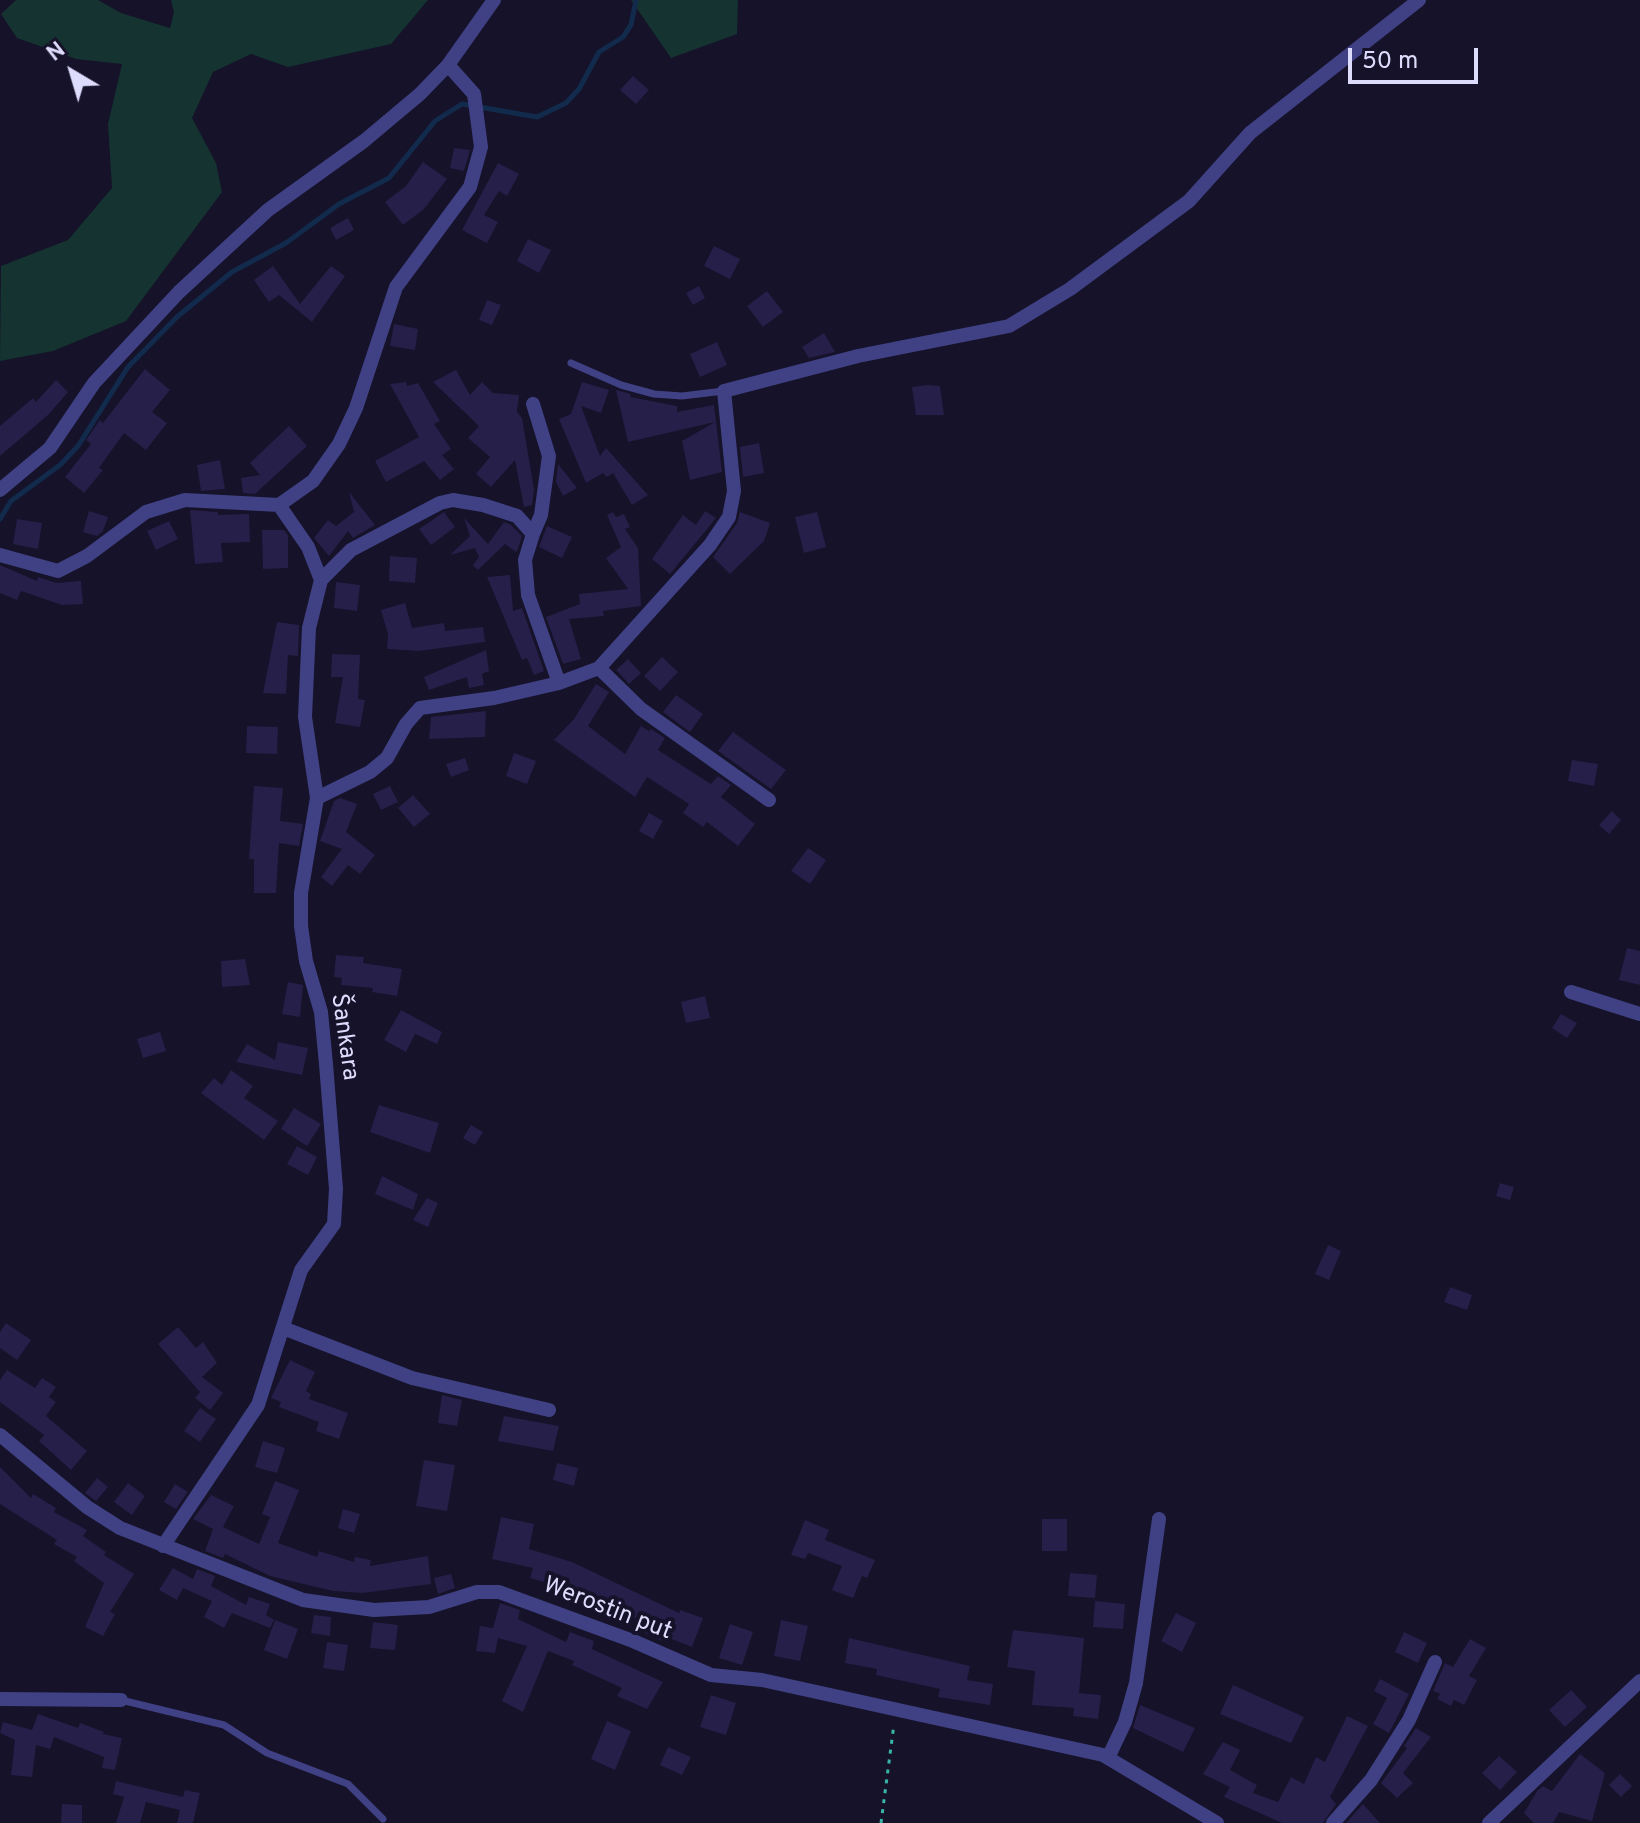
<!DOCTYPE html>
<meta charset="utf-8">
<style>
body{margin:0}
#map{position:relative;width:1640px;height:1823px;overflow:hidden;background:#151229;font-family:Overpass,sans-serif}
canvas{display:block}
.north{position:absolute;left:32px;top:32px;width:80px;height:80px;-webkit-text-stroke:6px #151229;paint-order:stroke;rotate:322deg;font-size:22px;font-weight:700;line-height:32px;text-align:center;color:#dedcfd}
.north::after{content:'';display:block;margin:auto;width:28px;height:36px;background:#dedcfd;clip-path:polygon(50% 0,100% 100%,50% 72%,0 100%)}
.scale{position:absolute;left:1348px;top:48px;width:130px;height:36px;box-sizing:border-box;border:4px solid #dedcfd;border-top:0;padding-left:10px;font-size:24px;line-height:28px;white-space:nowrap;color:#dedcfd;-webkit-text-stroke:6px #151229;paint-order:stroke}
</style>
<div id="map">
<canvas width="1640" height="1823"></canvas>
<div class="north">N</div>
<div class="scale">50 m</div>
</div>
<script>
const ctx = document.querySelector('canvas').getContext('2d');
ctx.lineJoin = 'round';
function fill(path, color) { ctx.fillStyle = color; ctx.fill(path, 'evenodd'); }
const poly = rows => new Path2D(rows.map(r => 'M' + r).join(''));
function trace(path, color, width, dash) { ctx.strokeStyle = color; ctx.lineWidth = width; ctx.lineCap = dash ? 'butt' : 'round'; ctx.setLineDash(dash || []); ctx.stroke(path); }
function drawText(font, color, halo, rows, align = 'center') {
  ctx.font = font + ' Overpass,sans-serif'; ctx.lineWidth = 8; ctx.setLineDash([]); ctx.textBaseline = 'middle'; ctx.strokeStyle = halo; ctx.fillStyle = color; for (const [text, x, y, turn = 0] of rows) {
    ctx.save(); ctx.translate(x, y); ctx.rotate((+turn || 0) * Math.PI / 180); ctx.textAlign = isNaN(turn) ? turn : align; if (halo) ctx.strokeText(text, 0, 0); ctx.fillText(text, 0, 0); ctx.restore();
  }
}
fill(poly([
 [16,0,98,0,121,13,170,28,174,12,171,0,428,0,391,44,288,67,251,54,213,72,192,118,216,163,222,192,126,321,53,351,0,361,1,266,68,240,112,188,108,124,122,64,76,59,17,38,1,14],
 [631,0,738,0,737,34,671,58]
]), '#153330');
trace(poly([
 [0,519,11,501,60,465,78,446,128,367,178,316,232,272,286,243,339,204,389,178,435,121,462,104,537,117,566,103,579,89,599,52,623,37,631,25,636,0]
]), '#122b4d', 5);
fill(poly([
 [633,76,649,90,636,104,620,90],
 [454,148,470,150,464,171,450,168],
 [423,162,447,179,424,209,403,225,385,202,406,186],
 [498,163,519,174,507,196,499,191,484,215,498,222,487,243,462,230],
 [348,218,354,230,336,240,330,228],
 [528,239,551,250,539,273,517,261],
 [714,246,740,259,730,279,704,266],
 [273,266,300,304,331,266,345,276,312,322,279,295,269,302,254,280],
 [699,286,705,298,693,305,686,293],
 [767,291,783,312,763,327,747,306],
 [487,300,501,305,492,325,479,320],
 [394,324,418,329,415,350,390,346],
 [824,333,835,352,809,358,802,347],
 [717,342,727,365,700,377,690,354],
 [145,369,170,390,152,412,167,423,146,450,124,433,99,468,103,470,84,493,65,477,91,444,86,440,100,420,103,423],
 [456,370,470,395,482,382,493,393,519,395,517,412,522,418,534,489,532,505,524,507,515,460,491,487,476,474,490,457,468,438,479,426,433,382],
 [56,380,68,392,48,415,0,456,0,426,33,398,36,402],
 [406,382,407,386,418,383,440,421,434,424,451,449,442,455,454,469,440,480,424,461,386,482,375,461,419,437,390,384],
 [582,382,609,390,601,413,581,406,600,456,606,448,648,495,632,505,613,473,607,477,603,473,586,483,559,419,571,414],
 [928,385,940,386,944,415,916,415,912,387],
 [616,390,631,394,630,397,677,406,677,412,714,405,722,472,690,480,682,441,715,422,628,442],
 [289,426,307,446,255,494,243,493,241,478,260,475,250,463],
 [759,443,764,473,743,477,740,447],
 [220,460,225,489,201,491,197,465],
 [558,464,577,488,563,496,556,482],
 [349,492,375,525,353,538,348,531,329,556,314,538,328,520,336,526,354,512],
 [190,510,218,512,218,515,249,514,250,542,221,543,223,562,195,564],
 [89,511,108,517,103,531,97,536,83,532],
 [705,511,716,518,670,574,652,559,683,515,696,525],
 [444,512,455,527,431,545,419,529],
 [613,512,616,517,624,514,630,527,625,529,638,548,641,606,603,611,604,616,569,619,581,659,563,664,546,617,580,604,579,594,628,589,606,558,621,547,607,515],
 [740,512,770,523,764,541,730,574,713,557,737,523],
 [817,512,826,547,804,553,795,517],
 [464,518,488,544,504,522,511,525,522,536,518,549,516,552,505,544,478,570,473,565,479,557,475,548,450,555,470,536],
 [17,519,42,523,38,549,13,544],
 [169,521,178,539,156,550,147,531],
 [547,526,572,537,562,558,539,547],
 [262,530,284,530,288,535,288,568,263,569],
 [390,556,417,558,415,583,389,581],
 [0,565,37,581,38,577,56,583,81,581,83,604,62,605,21,591,17,600,0,593],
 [510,575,513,611,522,608,544,671,534,675,527,658,522,660,487,577],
 [336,582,360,585,357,611,334,608],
 [405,603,412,628,444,623,445,631,483,627,485,642,419,651,387,649,388,634,381,610],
 [277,622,299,625,298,656,288,655,286,694,263,693],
 [486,650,489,671,482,674,484,685,469,688,467,677,429,690,424,677],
 [332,654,360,655,358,699,365,700,360,727,335,723,343,677,331,677],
 [662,657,678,672,660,691,644,676],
 [628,659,641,673,629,684,616,670],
 [596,684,609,692,588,726,625,754,641,726,649,731,651,729,665,738,658,750,711,784,718,776,731,785,721,797,755,824,738,846,707,822,703,827,683,813,689,804,647,777,635,797,554,740,574,719],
 [676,695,703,714,690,732,663,712],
 [486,711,485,737,429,739,431,717],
 [247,726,278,727,277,754,246,753],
 [733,732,786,770,771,789,718,751],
 [514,753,536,761,527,784,506,776],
 [465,758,469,770,451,777,446,764],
 [1572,760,1598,764,1594,786,1568,781],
 [254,786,283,788,280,821,303,824,299,846,279,843,276,893,254,893,254,859,249,859],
 [390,786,398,802,381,810,373,794],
 [413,795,430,814,414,827,398,808],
 [340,798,357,804,346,832,375,855,360,874,348,865,332,886,321,877,342,849,320,841,334,801],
 [1612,811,1621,820,1609,834,1599,825],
 [649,813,663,821,653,839,639,831],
 [808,848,826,860,810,884,791,871],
 [1627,948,1640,951,1640,985,1619,980],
 [336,955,364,957,363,963,402,969,397,996,372,992,373,988,341,985,342,978,334,977],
 [245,959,250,985,222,987,221,961],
 [288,982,303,985,300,1017,282,1014],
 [705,996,710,1018,686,1023,681,1002],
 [401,1010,442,1032,437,1044,415,1034,406,1052,384,1040],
 [1561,1014,1577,1023,1567,1038,1552,1028],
 [160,1032,166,1051,143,1058,137,1039],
 [278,1042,308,1048,302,1075,236,1062,247,1044,275,1060],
 [231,1070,253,1086,244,1098,278,1121,264,1140,201,1093,214,1078,222,1085],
 [379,1105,439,1123,430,1153,370,1132],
 [294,1108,321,1124,307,1146,281,1129],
 [471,1125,483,1132,475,1145,463,1138],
 [297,1146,317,1157,308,1175,287,1164],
 [382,1176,418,1194,413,1210,375,1194],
 [1500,1183,1514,1187,1510,1200,1496,1196],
 [427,1198,438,1203,428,1227,413,1220],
 [1328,1245,1341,1251,1329,1280,1315,1274],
 [1450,1287,1472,1295,1467,1310,1444,1302],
 [6,1323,31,1340,17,1360,0,1348,0,1332],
 [178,1327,196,1348,203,1342,217,1363,202,1377,223,1393,210,1410,195,1398,200,1392,158,1344],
 [290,1360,315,1372,306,1391,311,1394,309,1399,348,1413,339,1439,316,1431,319,1422,279,1407,281,1402,271,1398],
 [7,1370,35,1388,42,1378,56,1387,49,1397,56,1402,46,1416,87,1451,71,1470,39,1441,44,1435,0,1402,0,1380],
 [442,1395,462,1400,457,1426,438,1423],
 [200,1408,216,1419,200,1442,184,1431],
 [504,1416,559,1426,553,1451,498,1441],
 [263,1441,285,1448,277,1473,255,1467],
 [424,1460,455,1465,447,1511,416,1506],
 [557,1463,578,1468,574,1486,553,1480],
 [0,1467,31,1498,33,1494,56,1508,54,1512,87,1530,83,1536,106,1552,104,1555,134,1574,110,1612,115,1614,103,1636,85,1627,104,1583,74,1561,77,1557,54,1544,57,1540,0,1504],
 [97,1478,108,1487,96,1501,85,1493],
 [275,1481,299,1490,278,1543,317,1557,319,1551,354,1562,355,1557,371,1560,370,1566,428,1556,431,1584,363,1593,333,1591,270,1576,225,1554,223,1558,205,1551,213,1529,193,1519,211,1495,234,1506,223,1527,259,1544,270,1517,262,1514],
 [128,1483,145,1496,132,1515,114,1502],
 [175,1484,188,1492,176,1509,164,1502],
 [343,1509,360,1514,354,1533,338,1528],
 [501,1517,534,1524,529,1549,572,1562,679,1613,680,1610,703,1618,692,1647,664,1636,662,1641,640,1631,644,1622,608,1605,605,1611,576,1599,578,1592,530,1578,533,1568,492,1559],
 [1042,1519,1067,1519,1067,1551,1042,1551],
 [805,1520,829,1530,825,1540,875,1560,867,1578,862,1576,853,1598,832,1590,842,1566,808,1553,805,1559,791,1555],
 [173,1568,193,1579,197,1569,215,1576,211,1586,246,1605,249,1597,270,1604,266,1615,274,1620,270,1628,232,1613,224,1628,204,1617,212,1601,183,1588,177,1600,159,1590],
 [1070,1573,1097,1575,1095,1598,1068,1596],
 [451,1574,455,1588,438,1594,434,1578],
 [1095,1601,1125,1604,1123,1629,1093,1627],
 [500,1603,520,1610,518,1619,566,1642,570,1632,594,1641,592,1649,663,1682,647,1709,617,1696,622,1688,572,1665,574,1661,548,1651,523,1712,502,1701,527,1646,498,1638,495,1653,476,1651,480,1626,493,1628],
 [1176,1613,1196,1623,1182,1652,1161,1641],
 [314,1615,331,1617,330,1636,311,1633],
 [275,1620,298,1629,287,1659,264,1650],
 [781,1620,808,1626,800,1661,774,1656],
 [373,1622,398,1625,395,1650,370,1648],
 [730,1624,753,1632,742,1665,719,1658],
 [1013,1630,1084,1638,1079,1693,1101,1695,1098,1719,1073,1716,1074,1708,1032,1705,1035,1671,1007,1667],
 [1404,1632,1427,1643,1418,1663,1395,1652],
 [849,1638,970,1666,967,1680,993,1684,990,1705,938,1697,940,1689,876,1675,877,1669,845,1663],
 [1470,1639,1486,1648,1469,1676,1477,1680,1464,1705,1454,1700,1451,1706,1437,1699,1440,1694,1433,1691,1445,1663,1453,1667],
 [327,1642,348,1645,344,1671,323,1668],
 [1380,1679,1409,1694,1389,1733,1373,1724,1387,1698,1374,1691],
 [1233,1685,1304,1717,1291,1743,1220,1714],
 [1571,1690,1587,1707,1565,1727,1549,1710],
 [711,1695,736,1703,726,1735,700,1727],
 [1140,1705,1195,1728,1183,1752,1133,1728],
 [38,1714,78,1728,80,1723,104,1732,103,1734,122,1738,115,1770,102,1768,104,1757,54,1737,50,1749,36,1745,32,1777,11,1775,15,1740,0,1733,3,1722,32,1730],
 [1347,1716,1368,1726,1330,1797,1336,1804,1323,1823,1282,1823,1224,1797,1230,1787,1203,1774,1223,1742,1240,1750,1230,1770,1257,1785,1253,1793,1278,1802,1291,1777,1304,1784,1316,1757,1325,1762],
 [607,1721,631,1731,615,1770,591,1759],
 [1416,1728,1431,1737,1403,1773,1413,1783,1397,1798,1381,1783,1407,1748,1404,1746],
 [668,1747,691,1757,682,1775,660,1765],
 [1580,1754,1605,1773,1592,1821,1559,1812,1553,1823,1534,1823,1524,1813,1537,1791,1543,1786,1552,1791],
 [1499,1756,1517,1772,1500,1790,1482,1773],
 [1620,1774,1632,1786,1621,1797,1609,1785],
 [116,1781,183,1797,185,1790,200,1793,193,1823,177,1823,180,1810,146,1802,140,1823,116,1823,124,1797,113,1794],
 [62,1804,82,1805,82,1823,61,1823],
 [1363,1804,1380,1823,1346,1823,1362,1805]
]), '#261f49');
trace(poly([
 [881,1823,894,1724]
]), '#38b5a8', 3, [4, 6]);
trace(poly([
 [571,363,621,385,654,394,682,396,724,391],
 [121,1700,224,1725,267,1753,348,1784,383,1819]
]), '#404185', 7);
trace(poly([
 [533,404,549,456,541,515,533,534],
 [0,490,50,448,94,383,179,292,268,210,364,141,420,94,448,65,494,0],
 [0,555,58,571,87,556,146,512,185,500,279,505,313,481,339,444,356,408,396,287,470,187,481,147,474,94,448,65],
 [321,580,351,550,440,503,453,500,483,505,517,516,533,534,525,560,528,595,559,683],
 [599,668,641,709,769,800],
 [317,798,370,772,387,758,406,724,420,708,494,698,559,683,599,668,710,545,729,517,734,491,724,391,858,356,1009,326,1070,289,1189,201,1250,133,1419,0],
 [1571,992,1640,1014],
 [283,1328,412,1378,549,1410],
 [0,1435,87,1507,120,1528,303,1600,374,1610,429,1607,477,1592,499,1592,633,1641,711,1675,762,1680,1103,1755,1217,1823],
 [163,1546,258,1405,301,1270,334,1224,336,1189,326,1064,321,1012,306,961,301,926,301,893,317,798,305,717,309,628,321,580,308,547,279,505],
 [0,1699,121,1700],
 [1108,1758,1125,1722,1136,1683,1159,1519],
 [1333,1823,1371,1780,1409,1720,1435,1662],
 [1489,1823,1640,1681]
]), '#404185', 14);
drawText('24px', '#dedcfd', '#151229', [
 ["Šankara",343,1037,82],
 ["Werostin put",607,1610,21]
]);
</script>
